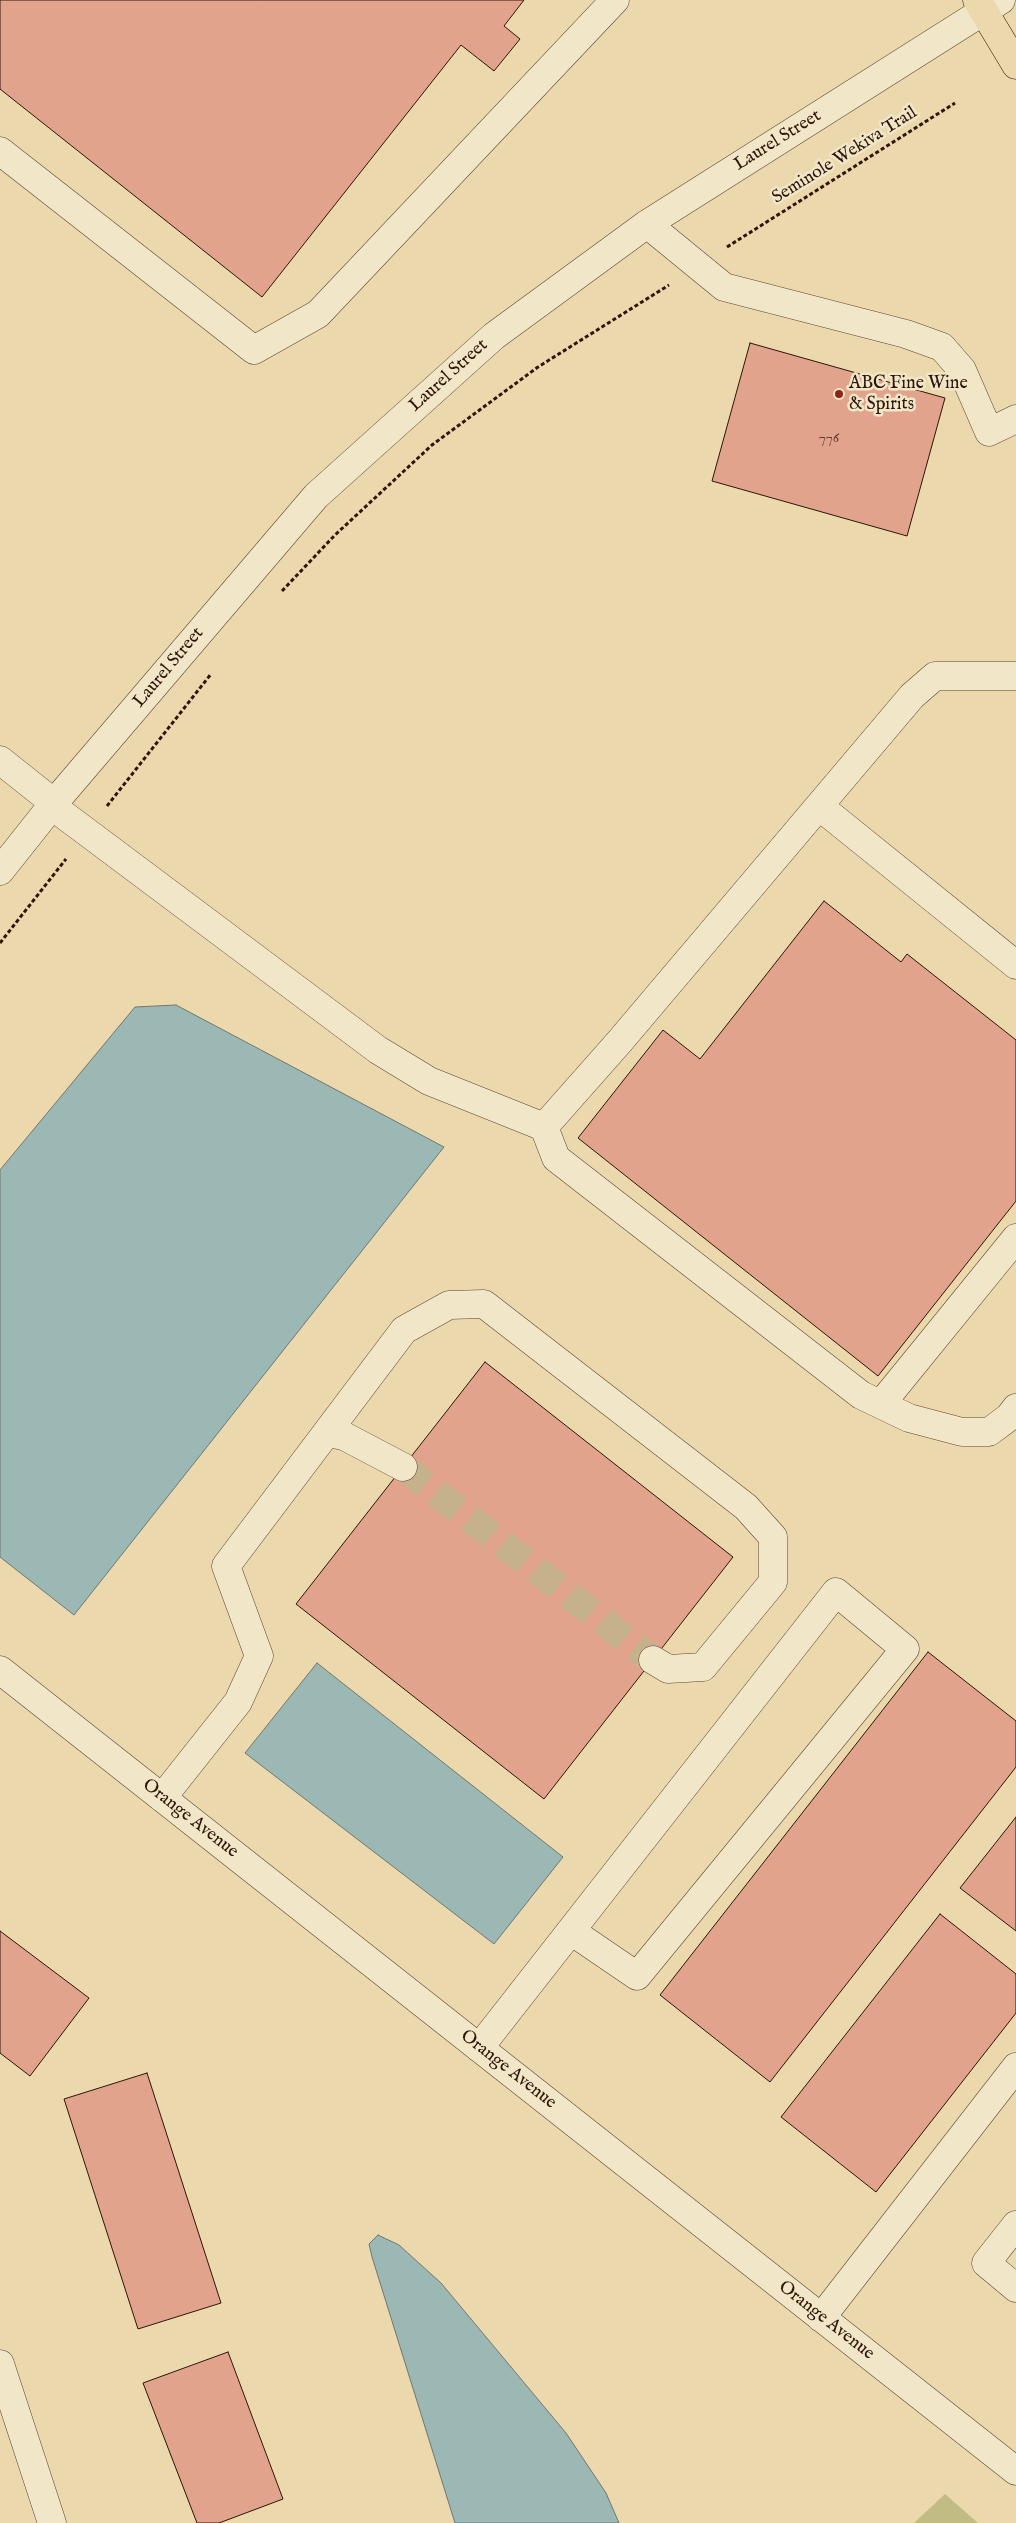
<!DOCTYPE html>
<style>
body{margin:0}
canvas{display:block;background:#ebd8ac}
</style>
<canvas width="1016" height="2523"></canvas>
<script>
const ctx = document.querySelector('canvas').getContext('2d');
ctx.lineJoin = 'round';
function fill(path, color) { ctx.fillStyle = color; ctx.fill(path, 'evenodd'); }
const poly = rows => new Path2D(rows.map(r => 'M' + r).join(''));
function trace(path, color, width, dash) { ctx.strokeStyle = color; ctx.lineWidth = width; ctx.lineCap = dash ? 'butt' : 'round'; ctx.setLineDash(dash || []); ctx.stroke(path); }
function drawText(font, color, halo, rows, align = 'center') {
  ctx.font = font + ' "IM FELL English",serif'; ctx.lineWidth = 5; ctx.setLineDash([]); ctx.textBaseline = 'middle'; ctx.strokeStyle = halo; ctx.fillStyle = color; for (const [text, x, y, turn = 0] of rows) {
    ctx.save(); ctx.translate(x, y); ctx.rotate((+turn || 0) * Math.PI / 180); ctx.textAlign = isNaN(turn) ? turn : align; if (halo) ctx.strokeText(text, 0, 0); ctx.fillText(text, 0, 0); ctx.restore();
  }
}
fill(poly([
 [945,2494,978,2523,914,2523]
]), '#c0bc84');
const water = poly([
 [176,1005,444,1147,74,1615,0,1557,0,1170,135,1007,176,1005],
 [317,1663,563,1857,494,1944,245,1753,317,1663],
 [378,2235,399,2245,441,2283,566,2433,606,2493,619,2523,455,2523,372,2257,369,2244,378,2235]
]);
fill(water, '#9cb8b4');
trace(water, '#70776f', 1);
const building = poly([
 [0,0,524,0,504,26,520,39,494,71,461,45,262,297,0,89,0,0],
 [750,343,945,398,907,536,712,481,750,343],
 [824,901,901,962,907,954,1016,1040,1016,1201,878,1376,578,1138,663,1030,700,1059,824,901],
 [485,1362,733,1557,544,1799,296,1604,485,1362],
 [928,1652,1016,1721,1016,1767,770,2082,660,1995,928,1652],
 [1016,1817,1016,1931,960,1888,1016,1817],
 [940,1914,1016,1974,1016,2013,876,2192,781,2117,940,1914],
 [0,1931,89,1998,30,2076,0,2053,0,1931],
 [147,2073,221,2303,138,2329,64,2099,147,2073],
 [228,2352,283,2499,219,2523,197,2523,143,2383,228,2352]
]);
fill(building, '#e2a38d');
trace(building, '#2d1607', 1);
trace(poly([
 [403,1467,653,1660]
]), '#c5b18b', 28, [28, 14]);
const minor = poly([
 [0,151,254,350,318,314,615,0],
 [647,224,724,287,906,334,942,347,962,370,989,432,1016,419],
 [0,760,54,803],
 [52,806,378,1050,429,1081,544,1127,556,1158,861,1395,909,1418,962,1432,989,1432,1009,1417,1016,1408],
 [819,806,1016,965],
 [0,871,54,803,316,496,494,336,647,224,1001,0],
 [544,1127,620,1041,912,696,935,676,1016,676],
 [881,1404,1016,1238],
 [327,1433,344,1436,403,1467],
 [0,1670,1016,2471],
 [162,1798,238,1702,259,1656,226,1566,404,1330,449,1305,484,1304,746,1507,773,1537,773,1582,703,1667,668,1669,653,1660],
 [479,2048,836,1592,905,1649,637,1976,571,1931],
 [1016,2225,986,2263,1016,2288],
 [821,2318,1016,2067],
 [0,2364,52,2523]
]);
const major = poly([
 [977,0,1016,65]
]);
trace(minor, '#5c4630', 29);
trace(major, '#2d1607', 29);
trace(poly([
 [727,247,955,103],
 [282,591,335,535,432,445,538,367,669,285],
 [107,806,211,674],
 [0,943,66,859]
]), '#2d1607', 3, [4, 2.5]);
trace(minor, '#f2e6c9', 28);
trace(major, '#ebd8ac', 28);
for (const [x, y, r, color] of [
 [839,394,5,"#8f2418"]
]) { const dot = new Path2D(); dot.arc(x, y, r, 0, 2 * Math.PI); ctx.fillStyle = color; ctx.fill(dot); trace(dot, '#f2e6c9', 2); }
drawText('15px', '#5a3928', null, [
 ["776",829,439]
]);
drawText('18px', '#2d1607', '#f2e6c9', [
 ["Laurel Street",778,141,-32],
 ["Seminole Wekiva Trail",845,156,-32],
 ["Laurel Street",449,376,-42],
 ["Laurel Street",169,668,-50],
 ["Orange Avenue",190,1819,38],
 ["Orange Avenue",508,2070,38],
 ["Orange Avenue",826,2321,38]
]);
drawText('18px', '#2d1607', '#f2e6c9', [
 ["ABC Fine Wine",849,384],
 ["& Spirits",849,405]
], 'left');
</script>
